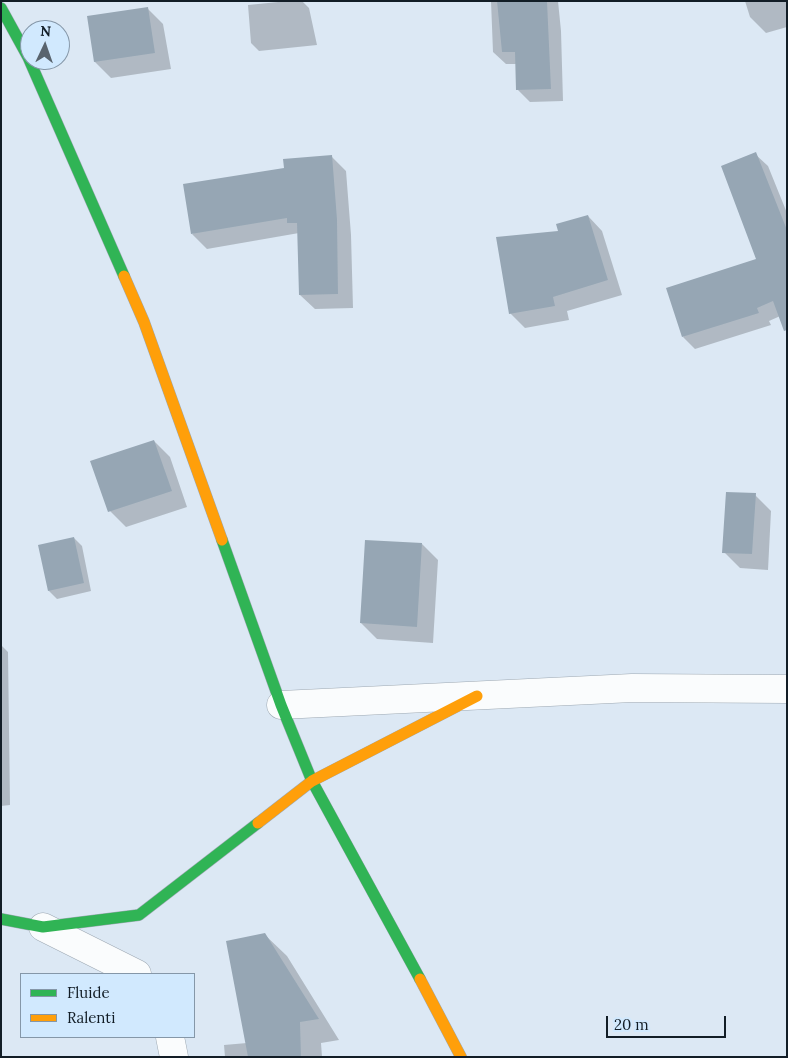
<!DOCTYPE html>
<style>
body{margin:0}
#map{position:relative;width:788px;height:1058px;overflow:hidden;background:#dce8f4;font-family:Lora,serif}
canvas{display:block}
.frame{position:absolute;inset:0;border:2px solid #121d26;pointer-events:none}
.legend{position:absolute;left:20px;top:973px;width:175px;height:65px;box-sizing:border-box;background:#d1e9fe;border:1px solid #8597a8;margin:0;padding:6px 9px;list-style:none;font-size:15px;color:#121d26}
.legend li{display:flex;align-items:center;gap:10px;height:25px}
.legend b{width:25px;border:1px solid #8597a8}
.north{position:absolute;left:20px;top:20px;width:50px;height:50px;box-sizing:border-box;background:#d1e9fe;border:1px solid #8597a8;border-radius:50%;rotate:3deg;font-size:14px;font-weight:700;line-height:20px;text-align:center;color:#121d26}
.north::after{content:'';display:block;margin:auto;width:18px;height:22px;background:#59646e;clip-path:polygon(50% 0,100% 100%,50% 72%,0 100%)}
.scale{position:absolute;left:606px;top:1016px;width:120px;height:22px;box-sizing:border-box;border:2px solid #121d26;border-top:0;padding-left:6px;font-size:15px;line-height:18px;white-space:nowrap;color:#121d26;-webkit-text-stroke:4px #d1e9fe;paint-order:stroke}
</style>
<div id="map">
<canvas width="788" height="1058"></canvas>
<div class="frame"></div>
<ul class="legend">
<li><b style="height:6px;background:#30b455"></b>Fluide</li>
<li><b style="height:6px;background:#ff9f0a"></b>Ralenti</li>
</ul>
<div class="north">N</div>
<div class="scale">20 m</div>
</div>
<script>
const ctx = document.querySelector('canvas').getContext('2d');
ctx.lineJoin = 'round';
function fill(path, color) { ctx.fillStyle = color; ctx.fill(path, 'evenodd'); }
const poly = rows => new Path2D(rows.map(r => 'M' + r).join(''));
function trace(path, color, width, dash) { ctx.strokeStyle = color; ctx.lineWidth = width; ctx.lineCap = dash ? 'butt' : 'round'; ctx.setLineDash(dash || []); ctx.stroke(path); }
fill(poly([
 [288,1,302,1,309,8,317,45,259,51,251,43,248,5],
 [491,1,558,1,561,31,563,101,530,102,517,89,517,64,506,64,493,52],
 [745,1,787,1,787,27,766,33,750,17],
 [147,8,163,24,171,69,111,78,95,62,89,17],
 [755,154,768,166,787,213,787,313,769,321,771,325,695,349,683,337,758,260],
 [332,157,346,171,351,235,353,308,315,309,300,295,299,233,207,249,192,234],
 [588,216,602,231,622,295,567,311,569,320,525,328,510,313,560,232],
 [154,441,170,457,187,507,126,527,110,511],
 [755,495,771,511,768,570,740,568,724,552],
 [74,538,82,546,91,591,57,599,49,591],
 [422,544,438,560,433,643,377,639,361,623],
 [1,645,8,652,10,805,1,806],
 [265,935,287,956,339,1040,321,1043,322,1057,225,1057,224,1045,247,1043]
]), '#0003');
fill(poly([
 [497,1,547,1,551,89,516,90,515,52,502,52],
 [148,7,155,53,94,62,87,16],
 [756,152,787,230,787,330,784,331,773,301,757,308,759,313,682,337,666,288,756,259,721,166],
 [332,155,337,219,338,294,299,295,297,223,287,223,287,218,191,234,183,184,284,168,283,159],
 [588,215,608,280,553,297,555,306,509,314,496,237,558,231,556,224],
 [154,440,172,491,108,512,90,461],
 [726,492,756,493,752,554,722,553],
 [74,537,84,583,48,591,38,545],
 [365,540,422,543,417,627,360,623],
 [265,933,319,1019,300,1022,301,1057,248,1057,226,941]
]), '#96a6b4');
const street = poly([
 [281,705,632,688,787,689],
 [43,927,137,974],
 [170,1037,174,1057]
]);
const fast = poly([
 [1,8,28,57,124,276],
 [222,540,281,705,312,781,420,979],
 [1,919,43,927,139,915,258,823]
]);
const slow = poly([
 [124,276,144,322,222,540],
 [258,823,312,781,477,696],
 [420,979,461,1057]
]);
trace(street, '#9da8b2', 29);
trace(fast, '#9da8b2', 12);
trace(slow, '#9da8b2', 12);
trace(street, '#fafcfd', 28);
trace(fast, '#30b455', 11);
trace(slow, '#ff9f0a', 11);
</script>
